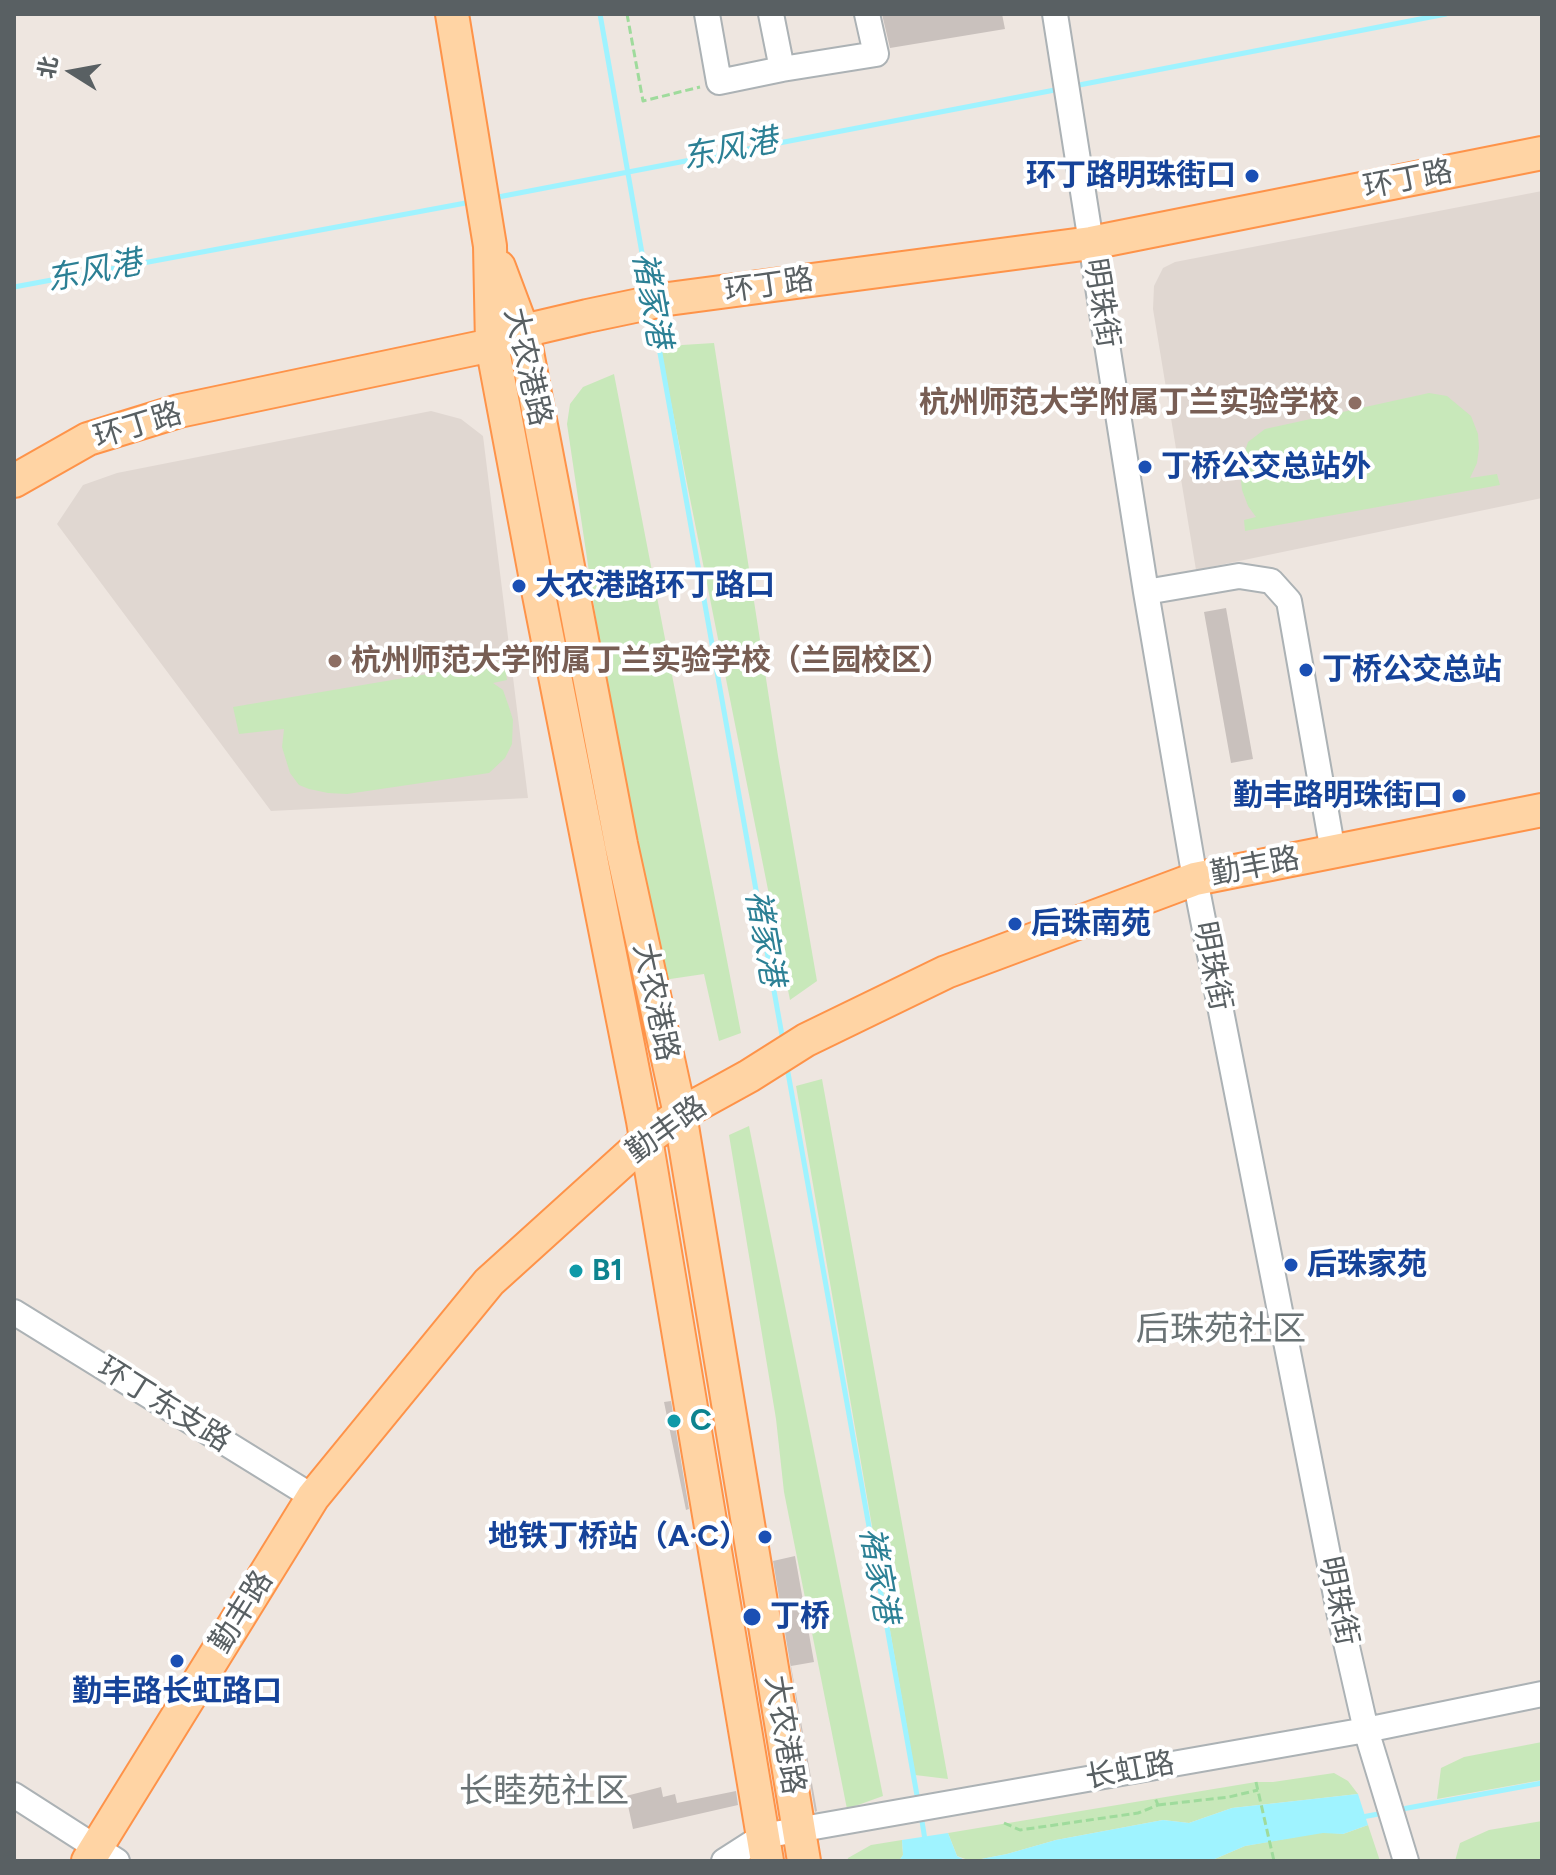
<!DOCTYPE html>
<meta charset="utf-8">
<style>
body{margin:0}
#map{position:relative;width:1556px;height:1875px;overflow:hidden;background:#eee6e0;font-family:Figtree,"Noto Sans SC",sans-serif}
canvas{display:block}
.frame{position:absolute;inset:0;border:16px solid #596063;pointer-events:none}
.north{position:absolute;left:32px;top:32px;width:80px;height:80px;-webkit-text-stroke:6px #fff;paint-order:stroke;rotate:281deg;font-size:22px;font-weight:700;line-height:32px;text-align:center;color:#596063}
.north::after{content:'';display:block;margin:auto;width:28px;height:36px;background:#596063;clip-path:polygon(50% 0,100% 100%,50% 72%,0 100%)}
</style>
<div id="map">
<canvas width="1556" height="1875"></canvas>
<div class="frame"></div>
<div class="north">北</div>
</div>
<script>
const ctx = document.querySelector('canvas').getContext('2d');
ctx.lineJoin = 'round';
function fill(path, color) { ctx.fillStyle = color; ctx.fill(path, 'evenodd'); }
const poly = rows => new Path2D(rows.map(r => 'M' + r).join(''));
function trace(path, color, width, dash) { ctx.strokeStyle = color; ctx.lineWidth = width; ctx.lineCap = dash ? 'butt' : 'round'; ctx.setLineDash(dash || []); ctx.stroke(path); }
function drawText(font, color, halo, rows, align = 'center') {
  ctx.font = font + ' Figtree,"Noto Sans SC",sans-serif'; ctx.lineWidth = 8; ctx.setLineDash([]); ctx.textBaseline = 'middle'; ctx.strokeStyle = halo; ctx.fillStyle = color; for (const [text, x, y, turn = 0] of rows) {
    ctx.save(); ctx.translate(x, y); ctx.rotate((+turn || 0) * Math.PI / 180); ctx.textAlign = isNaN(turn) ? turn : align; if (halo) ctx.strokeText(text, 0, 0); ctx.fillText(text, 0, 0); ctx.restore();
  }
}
fill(poly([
 [1542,191,1542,498,1196,570,1153,309,1154,286,1163,268,1175,262],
 [431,411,461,419,483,436,528,798,271,811,57,524,83,485,117,473]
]), '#e0d7d1');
fill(poly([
 [714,343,778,756,817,981,790,1000,661,353,682,345],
 [614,374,741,1033,719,1041,704,974,650,982,567,424,570,404,583,387],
 [1429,393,1447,396,1471,416,1478,434,1479,448,1477,463,1470,478,1497,474,1500,485,1245,531,1244,520,1256,517,1248,506,1242,490,1240,473,1244,454,1248,442,1265,429],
 [504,661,507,680,493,683,503,690,509,707,513,720,512,744,505,758,489,773,347,794,328,793,309,789,299,785,290,773,282,747,284,729,239,734,233,707],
 [822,1079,948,1779,915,1775,796,1086],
 [749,1126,883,1796,847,1809,784,1492,776,1419,729,1135],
 [1542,1742,1542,1780,1437,1799,1441,1768,1464,1757],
 [1334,1773,1348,1781,1358,1794,1232,1808,1189,1823,1163,1820,1056,1840,1007,1854,971,1861,957,1856,948,1833,1256,1782,1273,1782],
 [1542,1821,1542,1861,1455,1861,1460,1843,1489,1830],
 [1368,1825,1380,1861,1210,1861,1245,1846,1323,1832,1343,1834],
 [902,1840,903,1855,899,1861,847,1861,848,1858,871,1845]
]), '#c8e8ba');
fill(poly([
 [1358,1794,1368,1825,1343,1834,1323,1833,1245,1846,1210,1861,971,1861,1007,1854,1056,1840,1163,1820,1189,1823,1232,1808],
 [948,1833,957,1856,967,1861,899,1861,903,1855,902,1840]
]), '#9ff3ff');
trace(poly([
 [600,14,649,293],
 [1074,86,1446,14],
 [493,198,1060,89],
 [14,287,471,202],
 [653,314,783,1041],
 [787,1067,918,1801],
 [1397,1810,1542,1783],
 [921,1815,925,1840],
 [1362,1817,1384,1813]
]), '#9ff3ff', 5);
fill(poly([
 [882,14,1002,14,1005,29,890,48],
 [1226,608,1253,759,1231,763,1204,612],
 [671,1401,689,1509,686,1510,664,1402],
 [795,1556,814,1662,791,1666,817,1811,815,1812,773,1561],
 [661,1787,663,1797,675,1794,677,1803,736,1791,738,1805,633,1829,626,1796]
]), '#c9c1bd');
const minor = poly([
 [707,14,719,82,782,69,876,54,867,14],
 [771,14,782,69],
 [1055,14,1146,592,1195,879,1340,1616,1366,1730,1406,1861],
 [1146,592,1239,576,1271,581,1289,601,1333,852],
 [14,1312,313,1497],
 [14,1795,117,1861],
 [724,1861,763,1836,1366,1730,1542,1694]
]);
const major = poly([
 [452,14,490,246,492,345,537,585,643,1121,767,1861],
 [499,267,523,331,621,844,680,1114,804,1861],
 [14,481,88,439,179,411,492,345,523,331,587,316,668,299,1091,243,1542,153],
 [88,1861,313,1497,489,1282,646,1140,680,1114,749,1076,806,1040,946,972,1195,879,1542,810]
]);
trace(minor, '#acb2b5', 28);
trace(major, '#fe9349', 36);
trace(poly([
 [627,14,643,101,700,87],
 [1256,1782,1274,1861],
 [1158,1805,1229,1797,1258,1790],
 [1004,1823,1020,1830,1138,1813,1158,1805,1155,1798]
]), '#9fdb9c', 3, [8, 4]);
trace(minor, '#fff', 24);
trace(major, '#ffd4a4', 32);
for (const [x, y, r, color] of [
 [1252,176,8,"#1a4fb4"],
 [1355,403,8,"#8d6e63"],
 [1145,467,8,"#1a4fb4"],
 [519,586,8,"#1a4fb4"],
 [335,661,8,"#8d6e63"],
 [1306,670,8,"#1a4fb4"],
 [1459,796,8,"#1a4fb4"],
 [1015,924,8,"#1a4fb4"],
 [1291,1265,8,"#1a4fb4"],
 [576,1271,8,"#0f9aa8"],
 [674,1421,8,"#0f9aa8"],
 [765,1537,8,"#1a4fb4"],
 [752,1617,10,"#1a4fb4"],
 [177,1661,8,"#1a4fb4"]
]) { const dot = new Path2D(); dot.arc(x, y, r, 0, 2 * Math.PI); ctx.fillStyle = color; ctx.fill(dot); trace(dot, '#fff', 3); }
drawText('bold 30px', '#164399', '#fff', [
 ["环丁路明珠街口",1236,176,"right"],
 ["丁桥公交总站外",1161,467],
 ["大农港路环丁路口",535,586],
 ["丁桥公交总站",1322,670],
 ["勤丰路明珠街口",1443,796,"right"],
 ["后珠南苑",1031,924],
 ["后珠家苑",1307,1265],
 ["地铁丁桥站（A·C）",749,1537,"right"],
 ["丁桥",770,1617],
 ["勤丰路长虹路口",177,1692,"center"]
], 'left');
drawText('30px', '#596063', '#fff', [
 ["环丁路",1408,180,-11],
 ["环丁路",769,286,-8],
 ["明珠街",1101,303,81],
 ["大农港路",527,367,77],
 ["环丁路",138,426,-17],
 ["勤丰路",1255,867,-11],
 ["明珠街",1212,966,79],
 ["大农港路",655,1002,78],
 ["勤丰路",667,1130,-36],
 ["环丁东支路",164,1405,32],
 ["明珠街",1338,1601,78],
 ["勤丰路",242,1612,-58],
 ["大农港路",784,1735,81],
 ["长虹路",1130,1771,-10]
]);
drawText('bold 30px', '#785e54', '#fff', [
 ["杭州师范大学附属丁兰实验学校",1339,403],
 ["杭州师范大学附属丁兰实验学校（兰园校区）",351,661,"left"]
], 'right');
drawText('bold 30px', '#0d838f', '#fff', [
 ["B1",592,1271],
 ["C",690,1421]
], 'left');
drawText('italic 32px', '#2c8095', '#fff', [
 ["东风港",730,150,-11],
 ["东风港",94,272,-11],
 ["褚家港",651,300,80],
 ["褚家港",764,938,80],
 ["褚家港",878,1575,80]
]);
drawText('34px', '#6a7375', '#fff', [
 ["后珠苑社区",1221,1330],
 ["长睦苑社区",544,1792]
]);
</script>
